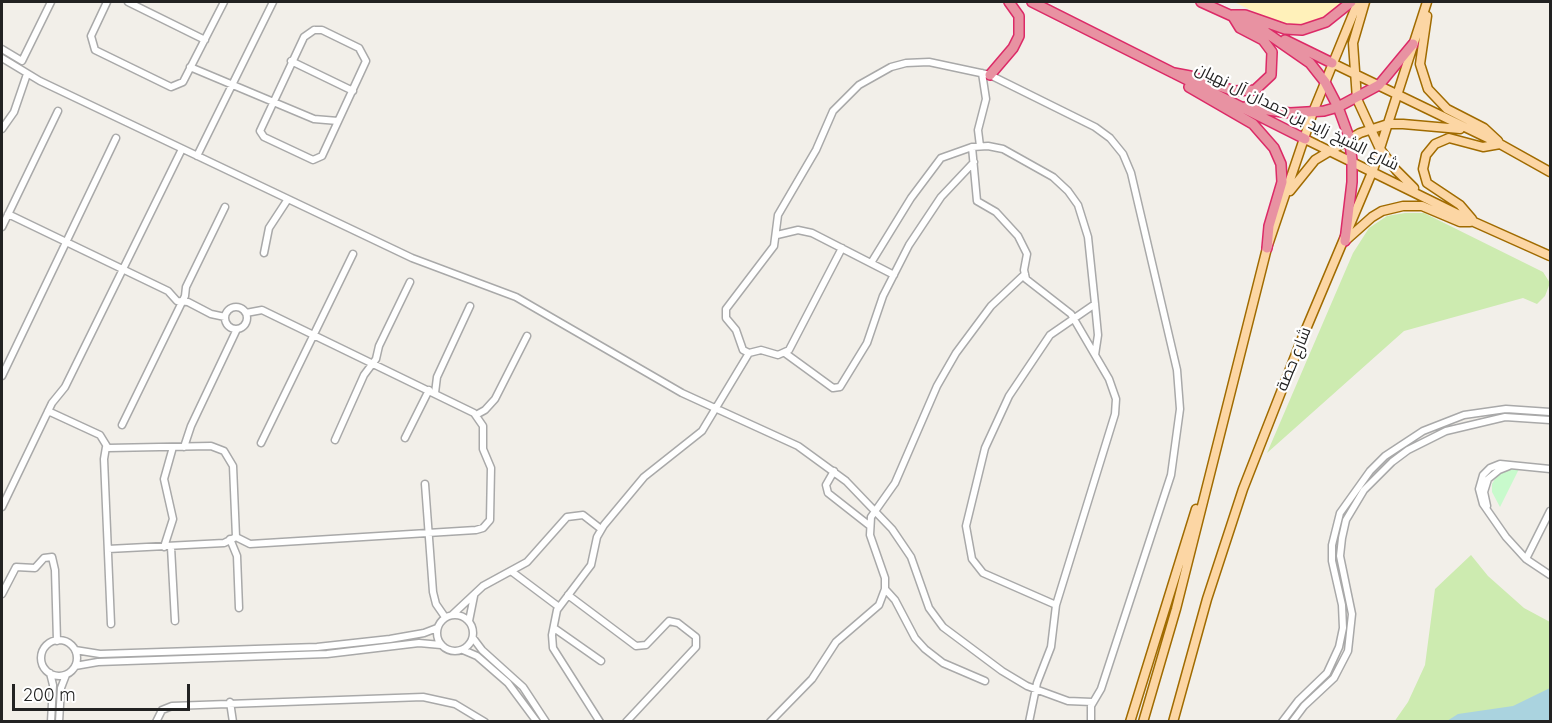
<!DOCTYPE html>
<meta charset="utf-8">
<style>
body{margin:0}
#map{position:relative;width:1552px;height:723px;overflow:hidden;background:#f2efe9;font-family:Quicksand,sans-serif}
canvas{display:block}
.frame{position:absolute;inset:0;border:3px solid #222;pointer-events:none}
.scale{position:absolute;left:12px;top:684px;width:178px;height:27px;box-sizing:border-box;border:3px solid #222;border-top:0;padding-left:8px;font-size:18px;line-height:21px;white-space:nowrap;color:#222;-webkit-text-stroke:4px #fff;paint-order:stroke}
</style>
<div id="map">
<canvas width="1552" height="723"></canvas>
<div class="frame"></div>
<div class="scale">200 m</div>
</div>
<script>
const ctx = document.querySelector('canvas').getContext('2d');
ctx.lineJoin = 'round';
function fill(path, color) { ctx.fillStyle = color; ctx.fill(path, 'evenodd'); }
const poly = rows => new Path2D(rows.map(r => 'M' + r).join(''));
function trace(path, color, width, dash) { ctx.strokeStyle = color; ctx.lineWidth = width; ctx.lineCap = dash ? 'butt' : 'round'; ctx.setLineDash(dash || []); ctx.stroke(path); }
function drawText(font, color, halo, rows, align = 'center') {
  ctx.font = font + ' Quicksand,Cairo,sans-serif'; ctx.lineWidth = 4.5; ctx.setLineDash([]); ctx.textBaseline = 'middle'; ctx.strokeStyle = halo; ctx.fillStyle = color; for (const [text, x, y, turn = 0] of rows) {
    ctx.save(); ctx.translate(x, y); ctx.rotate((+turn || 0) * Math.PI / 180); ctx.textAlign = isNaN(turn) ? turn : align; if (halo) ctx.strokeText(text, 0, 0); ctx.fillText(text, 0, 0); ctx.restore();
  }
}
fill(poly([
 [1405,213,1424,213,1543,272,1550,283,1545,296,1537,304,1523,298,1404,331,1267,453,1353,253,1369,228,1387,216],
 [1471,555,1488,576,1524,608,1550,622,1550,721,1394,722,1408,702,1425,665,1435,589]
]), '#cdebb0');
fill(poly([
 [1234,2,1343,2,1323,19,1303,26,1274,21]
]), '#fff1ba');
fill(poly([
 [1512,467,1520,467,1500,507,1492,492,1492,484,1499,472]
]), '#c8facc');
fill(poly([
 [1550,688,1550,721,1447,721,1458,714,1513,706]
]), '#aad3df');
const minor = poly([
 [107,2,91,36,95,50,171,87,183,82,224,2],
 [128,2,205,40],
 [314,30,322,30,359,48,366,61,322,156,313,160,264,137,260,131,304,37,314,30],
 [2,49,22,61,51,2],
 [2,58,40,81,412,258,516,297,682,393,798,446,846,481,892,529,911,557,929,608,943,627,1002,671,1027,686,1068,701,1092,702],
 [291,61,353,91],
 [190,67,314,119,338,121],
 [2,129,14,112,27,74],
 [980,146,978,130,986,99,982,73],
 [972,147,977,201,996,212,1018,236,1027,254,1024,270,1026,279,1071,314,1109,379,1116,399,1115,414,1056,605,1051,647,1037,683,1029,722],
 [197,156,273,2],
 [8,214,168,291,177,301,188,302,211,314,225,317],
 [2,227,58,111],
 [777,235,798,230,812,233,894,275],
 [842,248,789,350,778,355,761,350,749,353,743,350,736,330,726,318,726,309,774,246,778,215,816,150,833,111,859,85,891,67,906,63,929,62,990,75,1095,127,1110,138,1123,154,1131,173,1177,370,1180,409,1171,475,1101,689,1091,706,1091,722],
 [264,253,269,228,288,199],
 [871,263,911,198,941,158,972,147,988,146,1003,149,1053,177,1068,191,1078,205,1088,237,1095,304,1098,335,1095,355],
 '225 318a11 11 0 1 1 22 0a11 11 0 1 1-22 0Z',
 [785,353,833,388,840,387,867,343,883,296,909,245,941,197,974,162],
 [2,376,116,138],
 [435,393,437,377,470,306],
 [48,411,100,435,108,448,211,446,224,451,233,466,236,537],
 [476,415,485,410,495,399,527,336],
 [122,425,185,296,186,287,225,207],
 [405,438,429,390],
 [335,440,364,375,376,359,379,346,410,282],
 [261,443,353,254],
 [106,447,104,459,111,624],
 [184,447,191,426,237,329],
 [1550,469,1500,464,1490,468,1483,475,1479,489,1483,504,1506,537,1526,559,1550,575],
 [834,471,826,485,828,493,870,526],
 [425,484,433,592,436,604,445,617],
 [1487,506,1484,492,1488,479,1499,470,1509,466],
 [2,507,52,403,65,387,182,149],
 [230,539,237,556,239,608],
 [164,547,173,519,164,479,173,447],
 [171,547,175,621],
 [108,549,224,543,236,537,250,544,476,530,483,528,490,520,491,468,483,449,483,426,474,413,262,310,246,313],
 [1526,559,1550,511],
 [511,571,559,607],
 [885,589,895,600,915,638,925,649,943,663,985,681],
 [2,594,16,567,35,568,44,558,52,557,55,570,57,641],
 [568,595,636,646,646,645,669,621,678,623,696,637,696,647,626,722],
 [1056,605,983,573,972,559,966,526,985,448,1009,396,1050,335,1095,304],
 '437 633a18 18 0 1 1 36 0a18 18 0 1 1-36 0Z',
 [452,615,483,586,527,562,567,517,583,515,601,529],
 [469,621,474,596],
 [554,628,601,661],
 [473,638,482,650,523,687,546,722],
 '41 658a18 18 0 1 1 36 0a18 18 0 1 1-36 0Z',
 [75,650,100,654,317,647,390,639,424,633,437,628],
 [463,650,477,656,508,683,537,722],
 [75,666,98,662,327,654,419,643,441,645],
 [50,673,53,685,51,722],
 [230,702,233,722],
 [59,722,61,688,66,675],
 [156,722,162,710,172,706,423,697,455,704,485,722],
 [600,722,553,648,552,635,557,610,591,565,597,537,604,525,644,477,702,431,749,353],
 [770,722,812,679,836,642,879,605,885,589,885,578,870,535,871,517,895,483,937,386,956,353,991,306,1025,274],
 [1282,722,1298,701,1327,673,1339,647,1343,628,1342,605,1332,561,1332,545,1340,513,1370,471,1385,456,1423,431,1464,415,1506,409,1550,412],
 [1292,722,1304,706,1334,678,1348,651,1352,614,1340,556,1342,538,1346,520,1364,490,1392,462,1408,450,1446,431,1505,417,1550,420]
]);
const major = poly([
 [1365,2,1353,43,1357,99,1380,149,1396,170,1414,188],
 [1427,16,1420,64,1428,89,1447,109,1484,128,1498,141],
 [1332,63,1500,144,1550,172],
 [1305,139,1474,222,1550,256],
 [1290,191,1315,160,1360,133,1388,124,1403,124,1460,129],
 [1472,219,1460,205,1427,183,1423,169,1426,155,1435,144,1449,138,1483,147,1500,144],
 [1345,241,1372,217,1382,211,1403,206,1422,206,1460,222,1470,222],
 [1130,722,1196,509],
 [1143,722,1176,609,1267,248,1313,112,1358,2],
 [1173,722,1207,599,1243,489,1301,341,1373,170,1427,2]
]);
const highway = poly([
 [1032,2,1305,139],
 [1201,2,1265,31],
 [1261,29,1310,63,1325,82,1338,107,1349,137,1352,160,1352,182,1345,241],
 [1285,40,1332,63],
 [1174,73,1190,76,1234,91,1255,90,1271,75,1272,52,1263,40,1240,28,1232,15,1245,15,1285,29,1302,30,1326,22,1351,2],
 [990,75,1013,48,1019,36,1019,16,1009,2],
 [1189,87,1253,124,1274,148,1281,164,1282,182,1269,226,1267,248],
 [1245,107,1290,113,1324,111,1338,107,1379,85,1413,44]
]);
trace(minor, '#a9a9a9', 9);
trace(major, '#a06b00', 11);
trace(highway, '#dc2a67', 12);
trace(minor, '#fff', 6);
trace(major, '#fcd6a4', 8);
trace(highway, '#e892a2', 9);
drawText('16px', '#222', '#fff', [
 ["شارع الشيخ زايد بن حمدان آل نهيان",1297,117,26],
 ["شارع حصة",1294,359,-68]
]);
</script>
